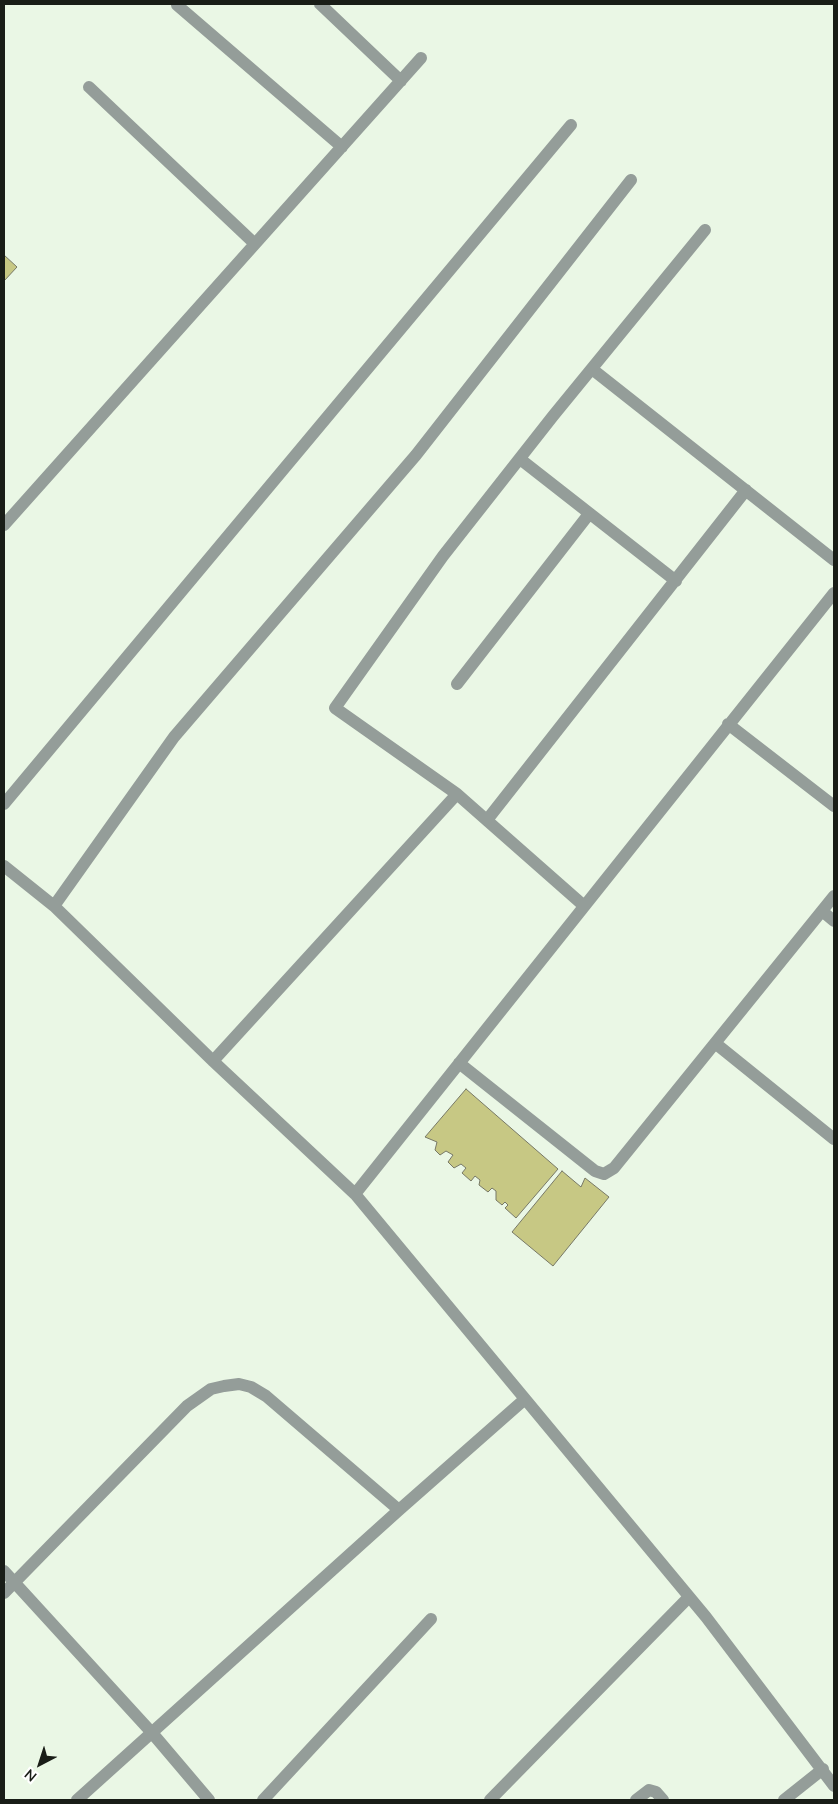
<!DOCTYPE html>
<style>
body{margin:0}
#map{position:relative;width:838px;height:1804px;overflow:hidden;background:#eaf7e5;font-family:Mulish,sans-serif}
canvas{display:block}
.frame{position:absolute;inset:0;border:5px solid #191d17;pointer-events:none}
.north{position:absolute;left:15px;top:1739px;width:50px;height:50px;-webkit-text-stroke:4px #fff;paint-order:stroke;rotate:220deg;font-size:14px;font-weight:700;line-height:20px;text-align:center;color:#191d17}
.north::after{content:'';display:block;margin:auto;width:18px;height:22px;background:#191d17;clip-path:polygon(50% 0,100% 100%,50% 72%,0 100%)}
</style>
<div id="map">
<canvas width="838" height="1804"></canvas>
<div class="frame"></div>
<div class="north">N</div>
</div>
<script>
const ctx = document.querySelector('canvas').getContext('2d');
ctx.lineJoin = 'round';
function fill(path, color) { ctx.fillStyle = color; ctx.fill(path, 'evenodd'); }
const poly = rows => new Path2D(rows.map(r => 'M' + r).join(''));
function trace(path, color, width, dash) { ctx.strokeStyle = color; ctx.lineWidth = width; ctx.lineCap = dash ? 'butt' : 'round'; ctx.setLineDash(dash || []); ctx.stroke(path); }
const building = poly([
 [4,255,17,267,4,281,4,255],
 [466,1089,558,1169,516,1218,505,1208,508,1205,505,1202,502,1205,496,1200,496,1191,492,1188,488,1192,479,1185,480,1180,475,1176,471,1181,462,1173,466,1168,461,1164,454,1168,448,1162,453,1155,446,1151,440,1155,435,1150,437,1142,425,1137,466,1089],
 [562,1171,581,1187,585,1178,609,1197,553,1266,512,1232,562,1171]
]);
fill(building, '#c7c884');
trace(building, '#777866', 1);
trace(poly([
 [320,4,401,81],
 [177,5,342,147],
 [89,87,255,244],
 [592,369,834,560],
 [520,459,676,581],
 [4,525,421,58],
 [457,684,589,514],
 [728,724,834,806],
 [4,804,571,125],
 [487,820,746,490],
 [4,866,54,906,213,1061,355,1194,706,1617,834,1786],
 [583,905,457,794,335,708,443,556,553,416,705,230],
 [54,906,174,737,416,455,631,180],
 [822,911,834,921],
 [715,1043,834,1139],
 [213,1061,457,794],
 [459,1063,595,1171,604,1174,614,1168,834,896],
 [355,1194,834,593],
 [4,1571,153,1734,209,1800],
 [4,1593,187,1406,211,1389,224,1386,239,1384,251,1387,266,1396,399,1510],
 [77,1800,399,1510,525,1399],
 [263,1800,431,1619],
 [490,1800,689,1597],
 [636,1800,649,1790,656,1792,663,1800],
 [784,1800,823,1769]
]), '#949d99', 12);
</script>
